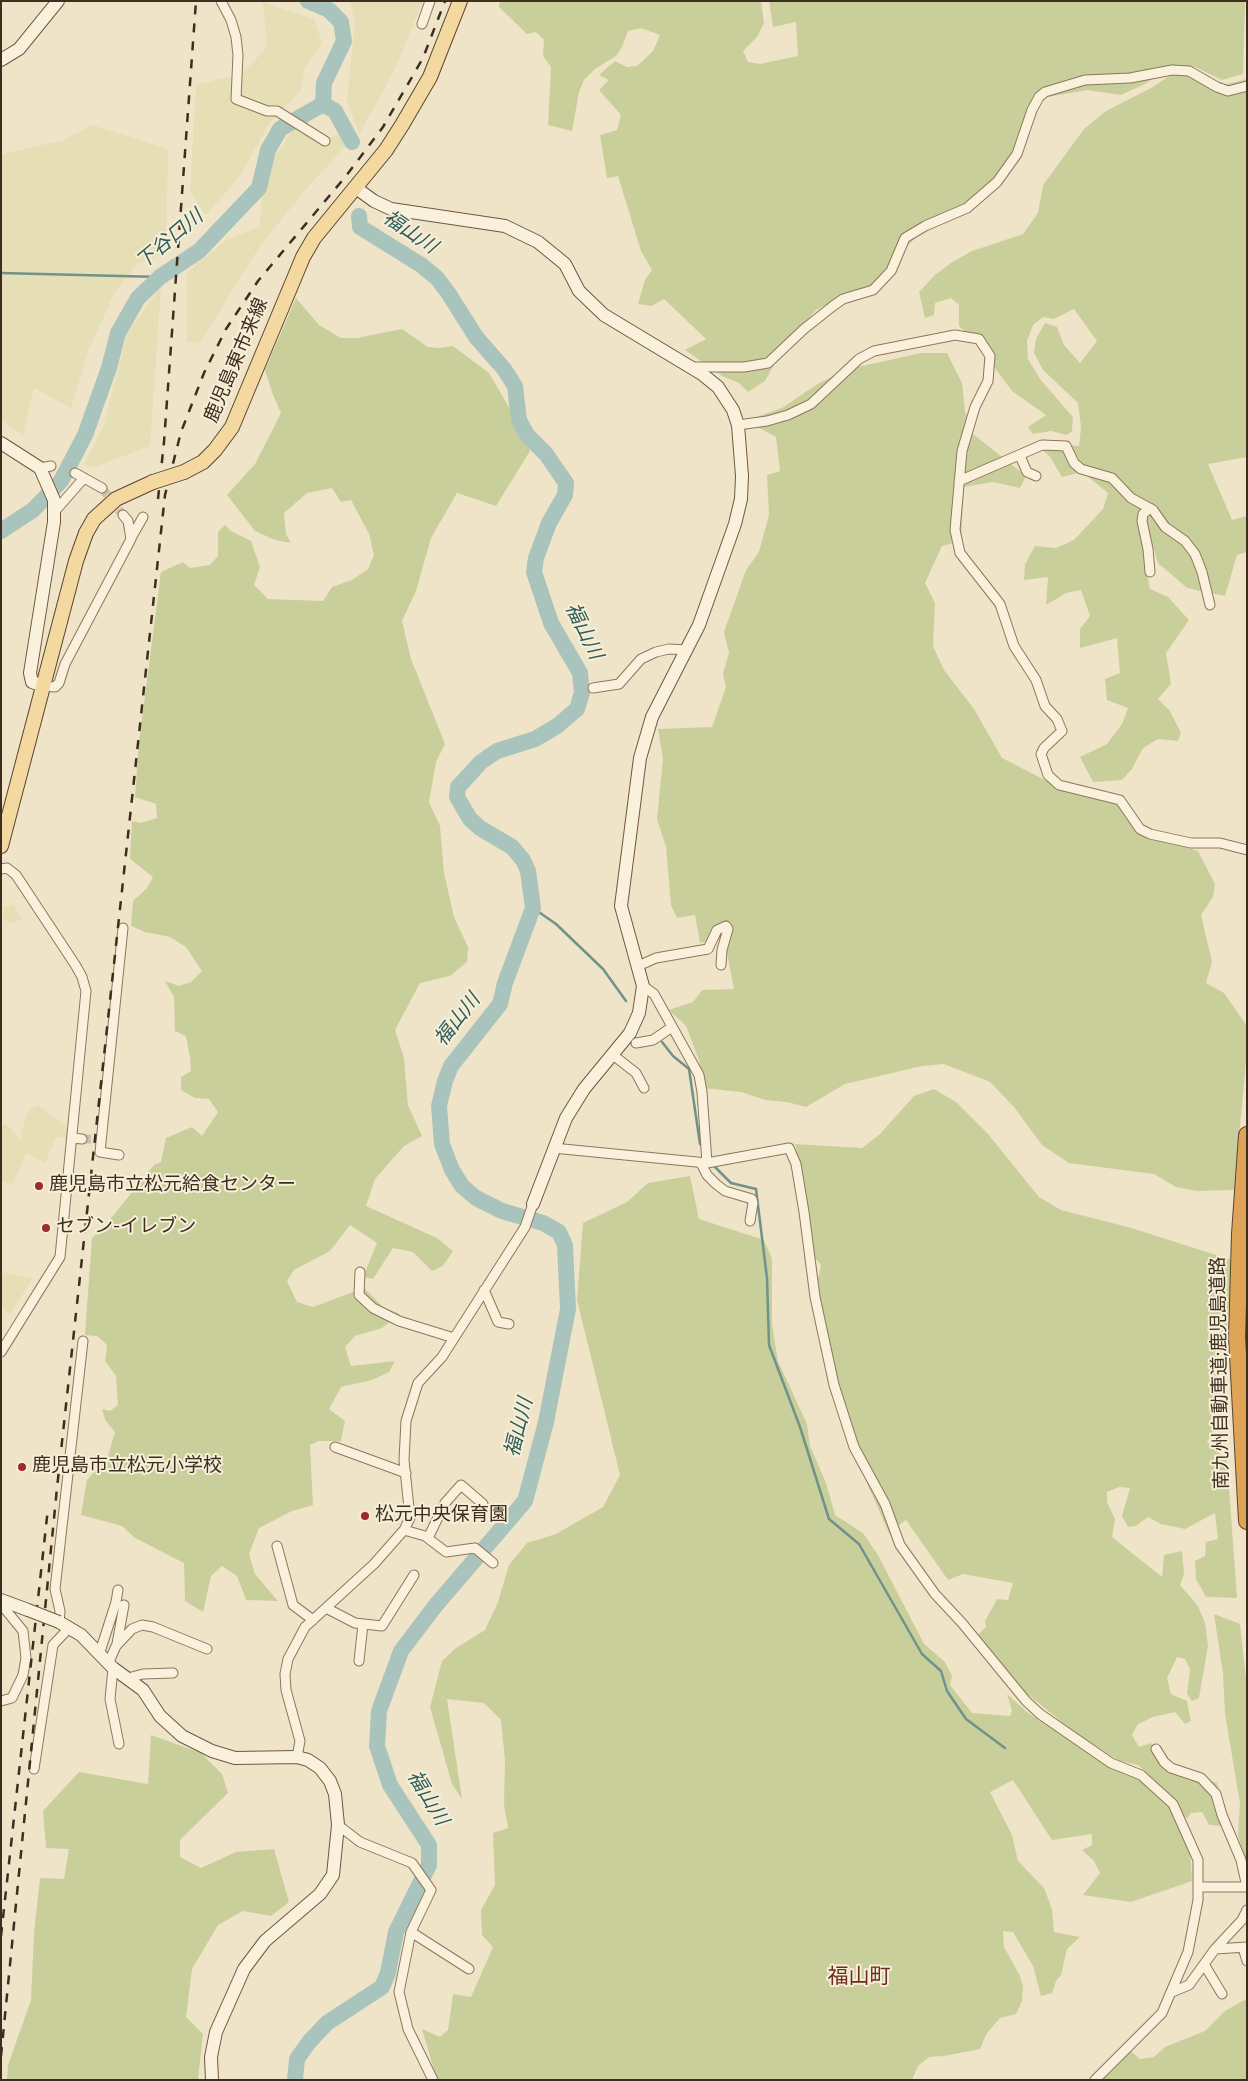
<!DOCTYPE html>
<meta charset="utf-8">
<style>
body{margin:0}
#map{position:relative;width:1248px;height:2081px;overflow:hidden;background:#f0e4c8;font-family:Spectral,serif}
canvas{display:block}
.frame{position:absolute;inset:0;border:2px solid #3d2e20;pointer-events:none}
</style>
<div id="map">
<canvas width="1248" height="2081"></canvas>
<div class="frame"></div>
</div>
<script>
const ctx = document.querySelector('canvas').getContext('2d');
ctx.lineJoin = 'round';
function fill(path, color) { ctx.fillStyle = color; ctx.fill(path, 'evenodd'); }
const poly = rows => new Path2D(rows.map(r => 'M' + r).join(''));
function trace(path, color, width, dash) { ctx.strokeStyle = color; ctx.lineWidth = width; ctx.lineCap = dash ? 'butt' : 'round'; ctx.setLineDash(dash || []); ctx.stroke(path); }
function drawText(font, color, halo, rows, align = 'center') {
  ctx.font = font + ' Spectral,"Noto Sans JP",serif'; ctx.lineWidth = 4; ctx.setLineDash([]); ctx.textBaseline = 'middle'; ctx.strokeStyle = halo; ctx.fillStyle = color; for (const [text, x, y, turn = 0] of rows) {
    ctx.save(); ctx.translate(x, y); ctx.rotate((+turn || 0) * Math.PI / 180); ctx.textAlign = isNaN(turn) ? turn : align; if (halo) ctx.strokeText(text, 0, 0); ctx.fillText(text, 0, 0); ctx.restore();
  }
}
fill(poly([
 [350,1,423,1,394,71,359,135,347,99,355,23],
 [263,2,314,19,322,43,305,67,301,90,269,124,239,177,206,215,190,192,196,85,243,73,267,47],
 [92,125,168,149,166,252,137,264,115,292,89,349,71,408,34,388,23,435,1,420,1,155,63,140],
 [295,127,318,141,340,134,345,147,307,188,260,246,199,344,187,341,187,272,229,238,260,227,263,174],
 [161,287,150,446,95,467,84,464,104,425,127,334],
 [14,904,21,919,12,923,3,920,4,906],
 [38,1105,68,1128,66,1138,56,1137,45,1163,26,1153,13,1184,1,1181,1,1124,10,1127,20,1140,27,1114,32,1108],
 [1,1272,33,1278,10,1314,1,1307]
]), '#e6deb5');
fill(poly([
 [500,1,761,1,764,23,757,37,743,51,748,62,760,64,798,56,796,22,773,27,769,1,1245,1,1243,74,1222,80,1195,67,1170,67,1145,84,1121,95,1087,90,1042,98,1025,116,1020,144,991,187,929,225,907,246,897,272,879,285,841,297,816,310,786,344,765,381,748,392,739,383,722,376,685,350,706,339,664,299,651,306,638,304,645,280,652,270,641,251,618,176,607,178,600,135,617,130,621,115,599,90,609,80,599,75,615,61,627,67,637,66,653,51,660,35,641,28,628,31,622,47,616,56,595,69,584,80,579,92,572,131,548,125,551,67,543,56,544,40,536,32,527,34,499,7],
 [1172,74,1194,74,1219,86,1247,79,1247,457,1208,464,1232,520,1247,516,1247,552,1237,555,1225,596,1187,588,1158,563,1145,518,1144,562,1150,589,1168,597,1189,620,1166,653,1171,684,1158,699,1170,711,1181,733,1178,741,1158,739,1143,748,1132,769,1122,780,1093,782,1080,757,1107,744,1122,724,1128,708,1107,700,1105,679,1120,673,1117,638,1080,648,1080,629,1090,616,1081,590,1066,593,1046,605,1048,577,1024,580,1025,564,1035,546,1056,548,1074,540,1103,509,1108,493,1082,472,1062,477,1050,457,1034,442,1079,446,1081,427,1078,403,1043,370,1034,353,1036,339,1045,323,1057,327,1064,345,1080,363,1097,341,1074,309,1054,319,1043,317,1033,325,1027,341,1028,359,1040,379,1073,417,1072,431,1067,435,1051,431,1033,434,1028,427,1046,415,1012,391,976,342,959,326,959,305,951,298,935,303,934,315,925,318,919,292,935,275,951,263,972,251,1023,234,1038,213,1043,185,1084,129,1106,111,1153,87],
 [296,298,319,325,341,338,357,338,402,329,428,347,439,348,453,346,489,373,510,409,530,451,496,506,457,493,431,538,416,591,402,621,411,659,445,744,436,762,429,802,440,826,444,873,454,917,468,947,467,962,450,976,420,983,395,1030,404,1058,408,1105,422,1136,404,1146,375,1179,366,1206,437,1238,453,1251,443,1266,432,1271,413,1252,393,1248,373,1279,363,1277,377,1243,350,1225,330,1251,294,1270,287,1281,297,1302,313,1307,364,1288,383,1307,400,1314,382,1328,355,1336,345,1347,351,1366,395,1361,389,1372,372,1380,341,1387,329,1409,345,1421,341,1441,319,1441,310,1445,313,1505,292,1511,259,1528,249,1554,255,1574,278,1601,246,1600,237,1576,222,1566,211,1576,203,1612,185,1601,184,1563,135,1538,122,1526,81,1515,87,1480,108,1456,115,1432,105,1420,102,1409,110,1411,118,1405,116,1376,105,1361,107,1345,97,1336,85,1335,92,1238,103,1228,154,1165,161,1162,166,1138,192,1127,202,1136,218,1112,209,1099,195,1098,181,1090,181,1077,191,1071,190,1057,186,1036,175,1031,174,997,165,981,179,986,191,982,202,971,186,947,170,937,145,932,131,926,133,901,147,888,153,877,130,859,132,821,141,823,157,818,156,804,135,797,139,742,161,572,183,562,190,568,210,565,218,556,218,532,225,525,231,531,251,541,260,567,254,585,268,599,323,601,332,587,352,580,368,569,374,555,369,534,351,500,341,502,332,488,307,493,284,513,286,534,291,543,275,540,255,531,227,495,255,464,281,413,273,395,265,370],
 [921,353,947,353,962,383,965,411,973,434,1026,476,1020,488,993,482,964,487,961,541,942,546,925,583,935,603,933,646,944,670,974,709,1002,758,1047,781,1115,795,1134,821,1166,840,1198,851,1215,884,1213,897,1201,915,1212,962,1206,983,1224,993,1247,1026,1247,1051,1234,1190,1197,1191,1176,1187,1154,1174,1069,1163,1042,1145,1014,1107,990,1082,944,1064,922,1066,845,1084,806,1107,787,1102,765,1100,741,1092,703,1088,699,1060,686,1026,669,1010,693,1002,702,990,734,989,724,938,700,943,695,915,677,918,671,905,666,847,657,819,663,759,658,729,712,727,726,687,723,674,729,653,724,632,746,570,759,552,769,515,767,475,780,471,776,437,750,423,759,416,782,408,816,385,844,370],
 [934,1089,956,1102,988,1134,1039,1197,1061,1210,1128,1227,1232,1260,1226,1338,1215,1372,1223,1395,1220,1421,1207,1442,1227,1460,1237,1598,1206,1597,1196,1579,1195,1561,1205,1556,1206,1542,1218,1539,1215,1513,1185,1529,1161,1524,1148,1517,1136,1526,1128,1527,1122,1516,1130,1488,1119,1487,1107,1492,1107,1502,1115,1519,1112,1537,1162,1577,1164,1555,1182,1551,1184,1574,1180,1585,1198,1606,1205,1623,1208,1646,1199,1698,1192,1701,1187,1694,1190,1669,1185,1659,1177,1657,1167,1678,1171,1694,1187,1701,1191,1721,1185,1724,1175,1712,1153,1717,1138,1724,1132,1735,1139,1747,1151,1743,1160,1762,1217,1783,1227,1826,1209,1825,1202,1812,1191,1813,1187,1819,1160,1785,1138,1765,1120,1761,1076,1734,1030,1696,1007,1685,978,1635,986,1627,985,1621,997,1599,1008,1600,1013,1583,963,1574,948,1580,906,1520,889,1533,863,1474,830,1382,809,1277,819,1276,821,1265,810,1252,805,1200,795,1144,862,1148,880,1134,914,1096],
 [690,1176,699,1219,764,1240,772,1259,772,1324,778,1361,807,1424,810,1446,826,1483,835,1515,863,1533,878,1555,924,1644,945,1662,952,1676,950,1685,972,1713,1010,1716,1012,1711,1007,1694,1028,1713,1093,1753,1125,1768,1165,1798,1189,1836,1192,1881,1131,1902,1083,1895,1100,1873,1094,1861,1082,1850,1092,1845,1092,1834,1052,1840,1013,1780,990,1792,1012,1835,1018,1861,1044,1888,1052,1909,1054,1932,1080,1937,1067,1949,1061,1975,1056,1981,1052,1993,1041,1996,1033,1966,1013,1932,1003,1931,1004,1947,1020,1976,1023,1987,1022,2001,1016,2014,1000,2018,987,2033,980,2049,944,2056,929,2057,918,2066,912,2080,437,2080,422,2029,440,2037,448,2030,453,1994,471,1997,493,1947,482,1935,481,1910,495,1885,493,1833,508,1828,504,1805,505,1760,501,1720,484,1703,447,1699,462,1799,452,1784,430,1707,442,1661,456,1648,485,1630,498,1602,509,1565,527,1543,556,1534,603,1507,620,1475,577,1300,583,1223,627,1202,648,1183],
 [1214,1614,1240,1624,1247,1688,1247,1869,1238,1835,1240,1803,1225,1714,1223,1674],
 [151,1735,201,1753,222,1774,228,1793,180,1840,180,1857,201,1868,236,1852,274,1849,289,1902,271,1916,243,1911,218,1925,192,1969,186,2017,203,2034,198,2080,7,2080,8,2065,31,2000,34,1933,40,1878,64,1879,69,1849,46,1848,43,1811,79,1772,148,1784],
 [1244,2000,1247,2001,1247,2080,1091,2080,1128,2049,1140,2059,1154,2057,1165,2047,1205,2031,1225,2011]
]), '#c9cf9b');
trace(poly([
 [1,273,160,277],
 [533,908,556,924,603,969,626,1001],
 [662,1042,673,1056,689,1069,700,1144],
 [714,1166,731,1183,756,1189,767,1278,769,1345,800,1427,829,1519,859,1544,922,1654,941,1671,947,1691,966,1719,1005,1748]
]), '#6f938a', 2.5);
trace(poly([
 [308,1,329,10,341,22,344,41,324,83,323,104],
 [323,104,335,111,352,142],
 [1,531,33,510,61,481,85,435,109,368,118,333,138,298,160,277,199,251,259,188,268,150,280,129,323,104],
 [295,2080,297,2059,309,2042,327,2023,382,1987,388,1973,396,1932,429,1865,429,1845,390,1785,377,1746,379,1711,401,1651,436,1605,525,1501,546,1422,568,1309,565,1245,559,1232,543,1223,502,1211,476,1198,462,1186,452,1170,442,1144,439,1106,445,1081,451,1066,500,1004,505,983,533,908,528,871,523,860,512,847,480,828,470,819,457,797,458,787,481,762,497,751,535,739,557,726,577,709,582,693,580,673,551,623,534,572,536,558,549,523,565,495,566,483,546,454,527,435,519,420,515,386,504,369,476,337,449,294,437,278,421,265,360,227,359,216]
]), '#a9c4bc', 16);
trace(poly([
 [102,488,123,515],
 [82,1139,102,1139]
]), '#ccc0a6', 9, [9, 4.5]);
const street = poly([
 [221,1,231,20,236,37,238,55,236,99,267,111,277,111,325,141],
 [422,24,430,1],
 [691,367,744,367,768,363,804,329,833,306,843,299,873,290,891,271,905,238,925,226,967,208,997,182,1017,154,1032,110,1039,97,1045,92,1085,80,1130,78,1172,70,1189,71,1217,87,1228,91,1247,86],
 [738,425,767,421,788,415,811,404,859,359,874,351,955,335,979,339,990,356,988,381,975,407,962,451,955,530,960,553,1000,604,1014,646,1036,680,1045,706,1057,719,1062,731,1044,748,1041,754,1048,775,1059,785,1120,800,1140,829,1150,834,1191,843,1220,843,1247,850],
 [1020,456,1027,472,1036,476],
 [40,468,51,466],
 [75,473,102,488],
 [959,481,1042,445,1066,446,1074,463,1081,469,1112,478,1131,498,1153,510,1165,527,1185,541,1195,554,1202,572,1210,605],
 [1150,508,1143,514,1142,521,1148,549,1150,572],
 [56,510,84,478],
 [131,538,143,517],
 [43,686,55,687,59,683,65,664,131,539,128,521,123,515],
 [593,688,619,684,641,659,656,652,669,649,688,650],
 [1,869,7,868,16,875,76,966,82,977,86,991,60,1257,1,1352],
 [638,966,656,958,708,949,717,930,726,926,728,929,722,950,721,965],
 [643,986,654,994,699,1075,702,1092,707,1163],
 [636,1043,653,1040,672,1027],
 [613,1055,636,1073,644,1088],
 [72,1138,82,1139],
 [553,1148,707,1163,789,1148,796,1164,804,1212,815,1297,834,1385,854,1447,885,1504,900,1545,935,1594,962,1623,1026,1701,1040,1714,1111,1763,1141,1775,1173,1804,1198,1860,1198,1900,1188,1952,1162,2013,1095,2080],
 [119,1155,100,1152,123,928],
 [701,1163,707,1175,716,1184,725,1191,752,1199,753,1203,750,1221],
 [360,1272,359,1295,373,1308,399,1321,454,1338],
 [484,1290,498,1322,509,1324],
 [335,1447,406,1473],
 [404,1530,425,1536,446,1552,475,1548,493,1563],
 [428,1538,445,1503,461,1485,483,1504],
 [277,1546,293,1605,313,1620],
 [326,1608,355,1623,382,1626,414,1575],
 [59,1622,60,1611,55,1589,83,1341],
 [117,1644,124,1605],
 [99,1655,116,1602,118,1590],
 [359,1661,363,1624],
 [108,1664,116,1646,132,1629,142,1625,153,1627,207,1649],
 [113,1668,110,1699,119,1744],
 [128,1678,143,1674,173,1673],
 [1,1701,12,1698,23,1675,26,1658,23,1631,5,1609,2,1601],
 [1156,1749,1164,1762,1171,1768,1201,1778,1216,1794,1222,1815,1241,1860,1247,1887],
 [297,1757,300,1741,286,1690,285,1674,288,1659,305,1627,374,1564,404,1530,410,1518,404,1460,406,1421,418,1383,442,1357,525,1227,533,1204],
 [34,1769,53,1645,70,1627],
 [338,1825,360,1842,412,1863,431,1890,411,1932,399,1992,408,2029,433,2080],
 [1198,1887,1247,1887],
 [411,1932,469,1969],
 [1243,1948,1247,1961],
 [1215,1949,1242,1920,1247,1910],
 [1204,1964,1222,1994],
 [1172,1992,1189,1985,1215,1949,1247,1947]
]);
const secondary = poly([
 [1,60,19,49,58,1],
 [356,188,374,201,391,209,505,226,538,242,565,264,579,291,604,315,702,374,718,387,733,410,738,425,742,476,741,499,735,524,699,625,652,717,640,758,621,906,643,986,639,1013,630,1033,584,1089,566,1118,533,1204],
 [1,443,40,468,54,500,54,522,30,673,32,682,43,686],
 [1,1600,28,1610],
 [59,1622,81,1635,113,1668,143,1690,160,1716,182,1736,212,1751,235,1758,297,1757,308,1760,320,1768,330,1781,335,1794,338,1825,333,1875,320,1894,265,1941,244,1969,216,2032,211,2057,212,2080]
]);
const primary = poly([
 [184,472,203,462,215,450,232,427,303,257,314,238,386,150,402,125,430,77,460,1],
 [1,846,76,561,86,533,94,519,116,499,153,482]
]);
const highway = poly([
 [1247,1135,1240,1234,1237,1337,1247,1521]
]);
trace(street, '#8d765c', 11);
trace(secondary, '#6f573f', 14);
trace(primary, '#5b4430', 16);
trace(highway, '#5b4430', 18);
trace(street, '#faf1dc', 9);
trace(secondary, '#faf1dc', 12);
trace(primary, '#f3d9a0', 14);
trace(highway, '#e0a458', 16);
trace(poly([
 [158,499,164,442,196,1],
 [1,1936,48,1508],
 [1,2056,57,1488,165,495,181,432,204,373,226,329,258,281,346,176,383,127,423,58,445,1]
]), '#3d2e20', 2.5, [9, 9]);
const secondaryBridge = poly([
 [28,1610,59,1622]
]);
const primaryBridge = poly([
 [153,482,184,472]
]);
trace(secondaryBridge, '#6f573f', 14, []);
trace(primaryBridge, '#5b4430', 16, []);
trace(secondaryBridge, '#faf1dc', 12);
trace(primaryBridge, '#f3d9a0', 14);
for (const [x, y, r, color] of [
 [39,1186,5,"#9e2a2b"],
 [46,1228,5,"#9e2a2b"],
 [22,1467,5,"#9e2a2b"],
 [365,1516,5,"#9e2a2b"]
]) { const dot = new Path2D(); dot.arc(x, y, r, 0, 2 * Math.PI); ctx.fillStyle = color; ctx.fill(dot); trace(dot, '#f7eed8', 2); }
drawText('19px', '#3d2e20', '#f7eed8', [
 ["鹿児島東市来線",238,361,-67],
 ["南九州自動車道;鹿児島道路",1222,1373,-91]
]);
drawText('19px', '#3d2e20', '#f7eed8', [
 ["鹿児島市立松元給食センター",49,1186],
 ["セブン-イレブン",56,1228],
 ["鹿児島市立松元小学校",32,1467],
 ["松元中央保育園",375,1516]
], 'left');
drawText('italic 20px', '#2f5d5a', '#f7eed8', [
 ["福山川",409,234,34],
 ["下谷口川",171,241,-40],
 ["福山川",582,632,64],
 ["福山川",459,1021,-52],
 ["福山川",521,1428,-76],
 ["福山川",426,1799,59]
]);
drawText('21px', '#6b2e1e', '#f7eed8', [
 ["福山町",859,1979]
]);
</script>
